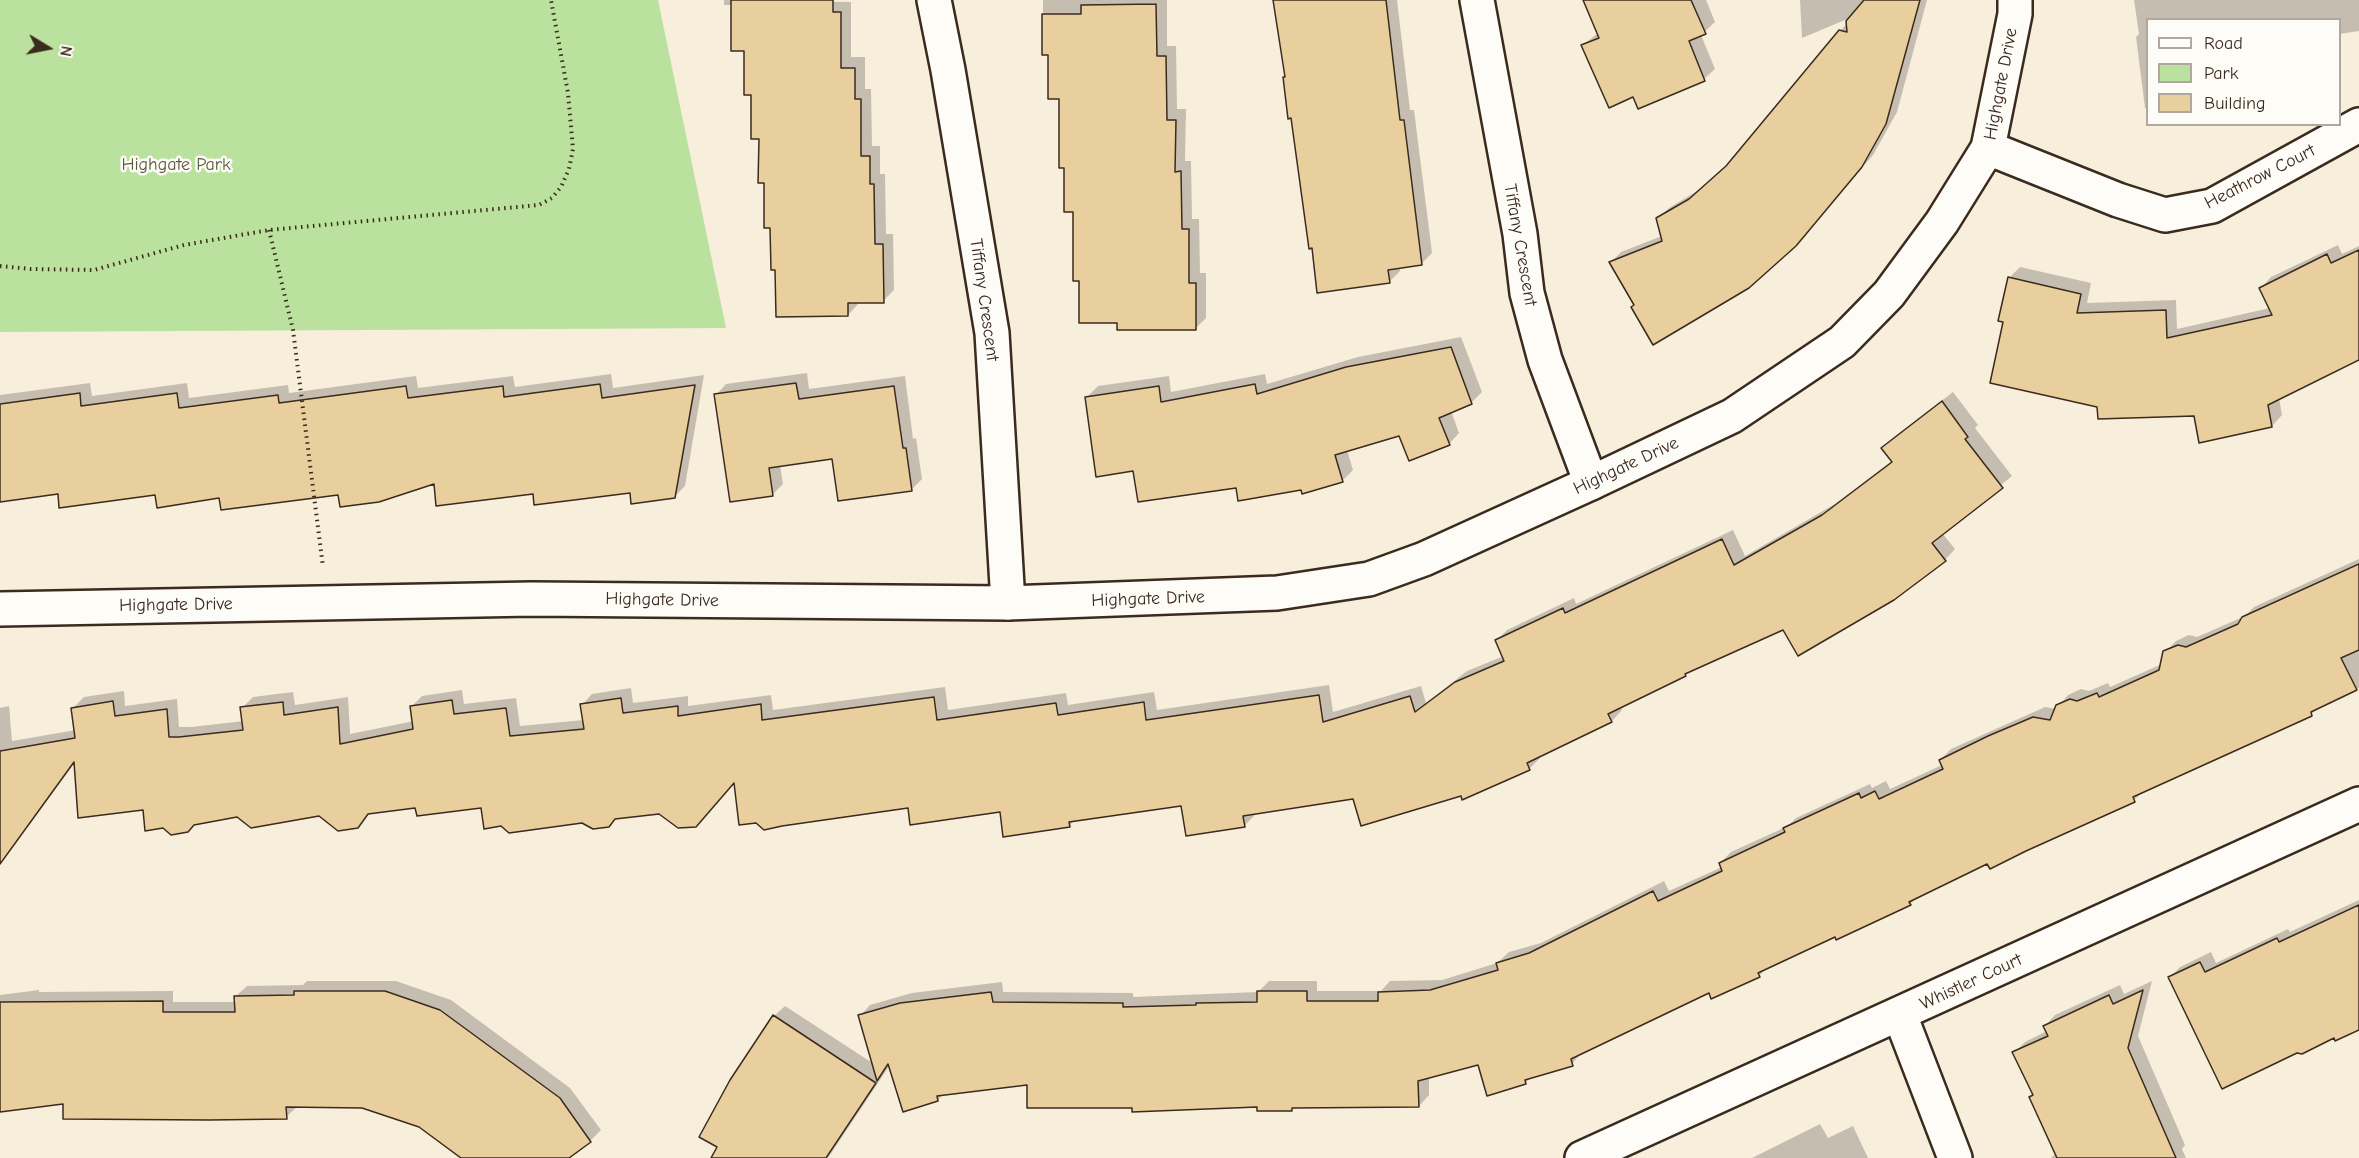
<!DOCTYPE html>
<style>
body{margin:0}
#map{position:relative;width:2359px;height:1158px;overflow:hidden;background:#f7eedc;font-family:"Comic Neue",sans-serif}
canvas{display:block}
.legend{position:absolute;left:2146px;top:18px;width:195px;height:108px;box-sizing:border-box;background:#fdfcf7;border:2px solid #afa8a0;margin:0;padding:8px 10px;list-style:none;font-size:18px;color:#3b2a1e}
.legend li{display:flex;align-items:center;gap:12px;height:30px}
.legend b{width:30px;border:2px solid #afa8a0}
.north{position:absolute;left:18px;top:18px;width:60px;height:60px;-webkit-text-stroke:4px #fdfcf7;paint-order:stroke;rotate:100deg;font-size:16px;font-weight:700;line-height:24px;text-align:center;color:#3b2a1e}
.north::after{content:'';display:block;margin:auto;width:21px;height:27px;background:#3b2a1e;clip-path:polygon(50% 0,100% 100%,50% 72%,0 100%)}
</style>
<div id="map">
<canvas width="2359" height="1158"></canvas>
<ul class="legend">
<li><b style="height:8px;background:#fdfcf7"></b>Road</li>
<li><b style="height:16px;background:#bae19d"></b>Park</li>
<li><b style="height:16px;background:#e9cf9e"></b>Building</li>
</ul>
<div class="north">N</div>
</div>
<script>
const ctx = document.querySelector('canvas').getContext('2d');
ctx.lineJoin = 'round';
function fill(path, color) { ctx.fillStyle = color; ctx.fill(path, 'evenodd'); }
const poly = rows => new Path2D(rows.map(r => 'M' + r).join(''));
function trace(path, color, width, dash) { ctx.strokeStyle = color; ctx.lineWidth = width; ctx.lineCap = dash ? 'butt' : 'round'; ctx.setLineDash(dash || []); ctx.stroke(path); }
function drawText(font, color, halo, rows, align = 'center') {
  ctx.font = font + ' "Comic Neue",sans-serif'; ctx.lineWidth = 5; ctx.setLineDash([]); ctx.textBaseline = 'middle'; ctx.strokeStyle = halo; ctx.fillStyle = color; for (const [text, x, y, turn = 0] of rows) {
    ctx.save(); ctx.translate(x, y); ctx.rotate((+turn || 0) * Math.PI / 180); ctx.textAlign = isNaN(turn) ? turn : align; if (halo) ctx.strokeText(text, 0, 0); ctx.fillText(text, 0, 0); ctx.restore();
  }
}
fill(poly([
 [0,0,658,0,726,328,0,332]
]), '#bae19d');
fill(poly([
 [724,0,851,2,851,57,865,57,865,89,871,89,872,146,880,146,880,174,885,174,886,234,893,234,894,290,883,301,858,301,858,304,848,315,777,269,761,137,746,50,732,5,724,5],
 [1043,0,1167,0,1167,46,1176,46,1177,109,1186,109,1185,161,1191,161,1192,219,1199,219,1200,273,1206,273,1206,318,1195,329,1119,321,1081,280,1074,210,1065,166,1060,97,1049,54,1043,54],
 [1275,0,1397,0,1410,110,1414,110,1432,253,1421,264,1400,267,1400,271,1390,281,1286,76],
 [1584,0,1706,0,1715,22,1701,35,1715,69,1704,79,1639,107,1634,95,1583,45,1598,33],
 [1800,0,1927,0,1897,112,1873,155,1806,234,1635,305,1610,263,1621,252,1662,236,1658,219,1669,208,1702,188,1731,162,1852,17,1802,38],
 [2134,0,2359,0,2359,31,2340,34,2340,20,2148,20,2148,108,2145,108,2136,37,2139,34],
 [2338,245,2342,254,2359,246,2359,358,2279,398,2282,415,2272,426,2195,414,2099,406,2005,320,2009,278,2020,267,2091,283,2087,303,2176,300,2177,329,2270,308,2261,288,2271,277],
 [1461,337,1482,392,1471,403,1451,411,1459,433,1449,444,1400,434,1347,450,1353,470,1342,481,1302,488,1237,486,1135,469,1087,397,1098,386,1169,376,1171,392,1265,374,1267,384,1358,357],
 [807,373,809,389,905,376,913,439,916,438,922,479,912,489,833,457,780,465,783,484,772,495,716,395,726,384],
 [611,374,613,388,704,375,685,486,674,497,631,491,534,492,435,482,339,493,221,497,59,493,0,501,0,395,90,383,92,396,187,383,189,398,288,385,289,393,416,376,418,388,513,376,515,387],
 [1953,392,1978,425,1975,428,2012,476,1942,533,1955,549,1945,560,1783,628,1689,671,1685,675,1620,706,1622,710,1612,721,1539,755,1540,758,1529,769,1462,794,1355,797,1255,812,1255,815,1244,826,1183,804,1075,820,1069,826,1001,811,909,806,735,781,660,812,582,822,483,806,417,806,371,812,357,827,319,814,237,815,144,808,75,762,30,824,19,835,0,837,0,708,9,706,12,741,76,730,73,708,84,697,124,691,125,706,177,699,179,727,191,727,244,721,242,708,253,697,293,692,295,705,348,697,350,734,414,721,412,706,422,696,462,690,464,704,516,698,520,726,584,720,582,705,592,694,631,688,633,703,688,696,688,706,771,695,773,710,945,687,948,710,1066,693,1068,705,1154,692,1157,710,1329,685,1333,712,1421,686,1426,703,1467,671,1504,656,1496,641,1507,630,1574,598,1576,604,1733,530,1745,556,1835,504,1893,460,1883,448,1894,437],
 [2359,559,2359,688,2319,707,2311,714,2145,790,2134,800,2025,849,1988,862,1918,896,1910,904,1767,967,1759,976,1709,991,1582,1052,1572,1064,1532,1076,1525,1083,1479,1063,1429,1076,1429,1095,1419,1106,1295,1106,1291,1110,1258,1105,1133,1106,1028,1084,944,1093,938,1100,890,1065,828,1158,712,1158,774,1016,785,1006,874,1064,860,1016,870,1005,912,993,1002,982,1003,992,1133,993,1133,997,1258,992,1269,981,1317,981,1317,991,1381,991,1390,981,1442,980,1497,963,1509,952,1541,943,1664,881,1669,891,1722,867,1720,863,1731,852,1788,826,1796,818,1870,784,1872,788,1886,781,1890,789,1942,765,1940,760,1951,749,2045,707,2056,709,2068,695,2081,689,2089,691,2108,683,2110,687,2162,664,2165,652,2176,641,2189,635,2197,637,2245,616,2254,607],
 [2359,900,2359,1028,2169,978,2180,967,2211,952,2216,963,2288,929,2290,932],
 [307,981,396,981,451,1000,570,1088,601,1130,590,1141,567,1158,464,1158,420,1126,362,1106,297,1107,286,1117,64,1102,0,1111,0,995,39,990,39,992,173,991,173,1002,236,1002,236,996,247,986,303,985],
 [2152,981,2138,1036,2185,1145,2182,1149,2186,1158,2051,1158,2056,1153,2034,1094,2014,1053,2025,1042,2047,1031,2045,1026,2055,1015,2120,985,2124,994],
 [1820,1124,1828,1138,1853,1126,1868,1158,1752,1158]
]), '#0003');
const building = poly([
 [731,0,833,0,833,12,841,12,841,68,855,68,855,99,861,99,861,156,870,156,870,184,874,184,875,244,883,244,884,303,848,303,848,316,776,317,775,270,771,270,770,228,764,228,764,183,758,183,759,139,751,139,751,95,744,95,744,51,731,51,731,0],
 [1273,0,1386,0,1400,120,1404,120,1422,265,1388,270,1390,283,1317,293,1312,248,1309,249,1291,118,1288,119,1283,77,1285,77,1273,0],
 [1583,0,1691,0,1706,34,1689,41,1705,81,1638,109,1633,97,1609,108,1581,45,1599,38,1583,0],
 [1864,0,1920,0,1886,124,1862,167,1796,246,1749,288,1653,345,1631,307,1634,305,1609,262,1662,241,1656,218,1689,199,1726,166,1839,30,1847,32,1846,21,1864,0],
 [1156,4,1157,56,1166,56,1167,120,1176,120,1175,172,1181,171,1182,229,1189,229,1189,283,1196,283,1196,330,1117,330,1117,323,1079,323,1079,281,1073,281,1073,212,1064,212,1064,168,1059,168,1059,99,1048,99,1048,55,1042,55,1042,14,1081,14,1081,5,1156,4],
 [2359,250,2359,360,2268,405,2272,427,2199,443,2194,416,2098,419,2097,407,1990,383,2003,322,1998,321,2008,277,2081,294,2077,313,2166,310,2167,338,2272,315,2259,288,2327,254,2331,263,2359,250],
 [1451,347,1472,404,1439,418,1450,445,1409,461,1399,436,1335,455,1343,482,1302,494,1301,490,1238,501,1236,488,1138,502,1133,471,1096,477,1085,397,1159,386,1161,402,1255,384,1257,394,1346,367,1451,347],
 [796,383,799,399,894,386,903,448,906,448,912,491,838,501,832,459,769,468,773,496,730,502,714,394,796,383],
 [600,384,602,398,695,385,675,498,631,504,630,493,534,505,533,494,436,506,434,484,379,502,340,507,338,495,221,510,219,498,157,508,155,495,59,508,58,494,0,502,0,404,80,393,81,406,177,393,179,408,278,395,279,403,406,386,408,398,503,386,504,397,600,384],
 [1942,401,1968,437,1965,439,2003,488,1932,543,1946,561,1894,600,1798,656,1783,630,1685,674,1686,676,1608,714,1612,722,1527,763,1530,770,1462,800,1461,796,1361,826,1353,799,1243,816,1245,827,1186,836,1181,806,1069,822,1070,827,1003,837,1000,812,910,825,908,808,782,826,764,830,756,823,739,825,734,783,696,827,678,828,659,814,615,819,609,827,593,829,582,823,509,833,501,826,484,829,481,808,417,816,415,808,368,814,358,828,338,831,319,816,251,828,237,817,194,825,188,832,171,835,163,828,145,831,143,810,78,818,74,762,0,864,0,751,75,738,71,708,113,701,115,716,167,709,169,737,179,737,243,730,240,707,283,702,284,715,338,707,340,744,413,729,410,706,452,700,454,714,506,708,510,736,584,729,580,704,621,698,623,713,678,706,678,716,761,704,762,720,934,697,937,720,1056,703,1058,715,1144,702,1146,720,1319,695,1323,722,1410,696,1415,712,1455,682,1504,661,1495,640,1563,608,1565,613,1722,539,1734,565,1822,515,1892,462,1881,448,1942,401],
 [2359,564,2359,650,2341,658,2357,690,2311,712,2312,716,2133,797,2135,802,2026,851,1990,869,1987,864,1909,902,1911,905,1836,940,1835,937,1758,973,1760,977,1711,999,1709,993,1571,1059,1573,1066,1525,1080,1526,1084,1487,1096,1478,1065,1418,1081,1419,1107,1292,1108,1292,1111,1257,1111,1257,1107,1132,1112,1132,1108,1027,1108,1027,1085,937,1096,938,1101,903,1112,888,1064,877,1081,858,1015,900,1003,991,992,993,1002,1123,1003,1123,1007,1196,1005,1196,1003,1257,1002,1257,991,1307,991,1307,1001,1378,1001,1378,992,1430,990,1498,970,1496,963,1529,953,1653,891,1658,901,1722,871,1719,863,1785,832,1783,828,1859,793,1861,798,1875,791,1879,799,1943,769,1939,760,1988,736,2033,717,2050,720,2056,705,2070,699,2077,701,2097,693,2099,697,2159,670,2163,651,2178,645,2186,647,2238,624,2242,617,2359,564],
 [2359,905,2359,1030,2335,1041,2334,1038,2302,1054,2297,1053,2222,1089,2168,977,2200,962,2205,972,2277,938,2279,942,2359,905],
 [2143,990,2128,1048,2176,1158,2057,1158,2029,1097,2033,1095,2012,1052,2048,1036,2043,1026,2109,995,2113,1004,2143,990],
 [294,991,385,991,440,1010,560,1098,591,1142,569,1158,461,1158,419,1127,362,1108,286,1107,287,1119,209,1120,63,1119,63,1104,0,1112,0,1002,163,1001,163,1012,235,1012,234,996,294,995,294,991],
 [773,1015,876,1083,826,1158,711,1158,717,1147,699,1137,730,1080,773,1015]
]);
fill(building, '#e9cf9e');
trace(building, '#3b2a1e', 1.5);
const minor = poly([
 [934,0,948,70,992,333,1008,603],
 [1477,0,1520,234,1527,293,1545,360,1591,483],
 [1988,148,2118,200,2165,215,2212,206,2359,125],
 [1900,1015,1955,1158],
 [1582,1158,2359,804]
]);
const tertiary = poly([
 [0,609,532,599,1008,603,1277,593,1369,579,1424,559,1591,483,1732,416,1842,342,1889,294,1942,222,1988,148,2015,14,2015,0]
]);
trace(minor, '#3b2a1e', 38);
trace(tertiary, '#3b2a1e', 38);
trace(poly([
 [269,230,293,330,323,567],
 [0,266,31,269,94,270,184,245,269,230,539,205,552,198,561,187,569,169,573,149,568,93,551,0]
]), '#3b2a1e', 4, [1.5, 4.5]);
trace(minor, '#fdfcf7', 33);
trace(tertiary, '#fdfcf7', 33);
drawText('18px', '#3b2a1e', '#fdfcf7', [
 ["Highgate Drive",2001,84,-79],
 ["Heathrow Court",2260,177,-27],
 ["Tiffany Crescent",1520,245,80],
 ["Tiffany Crescent",984,300,82],
 ["Highgate Drive",1626,466,-25],
 ["Highgate Drive",1148,599,-2],
 ["Highgate Drive",662,600,1],
 ["Highgate Drive",176,605,-1],
 ["Whistler Court",1971,982,-25]
]);
drawText('18px', '#5b583e', '#fdfcf7', [
 ["Highgate Park",176,165]
]);
</script>
